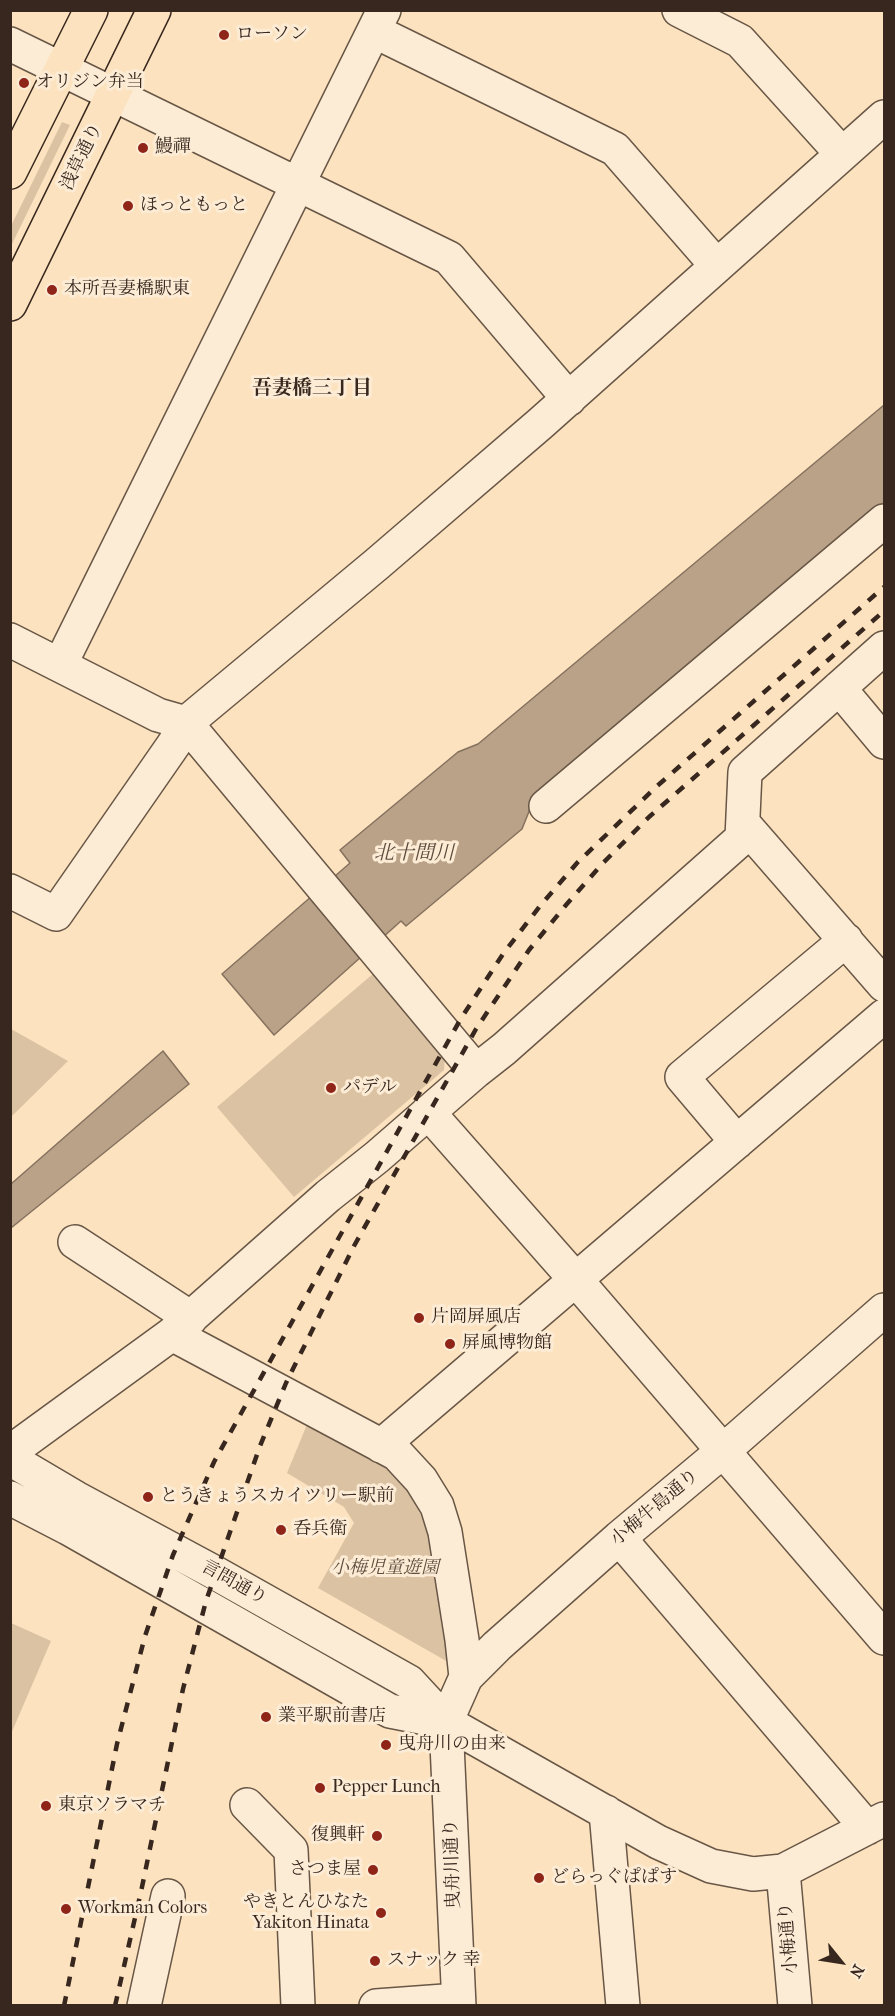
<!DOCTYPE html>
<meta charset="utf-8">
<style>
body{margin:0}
#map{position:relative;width:895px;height:2016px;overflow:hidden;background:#fce2be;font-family:"IM FELL French Canon",serif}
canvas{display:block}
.frame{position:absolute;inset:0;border:12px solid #37271e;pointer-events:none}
.north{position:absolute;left:811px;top:1932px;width:60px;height:60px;-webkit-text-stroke:4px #fdecd5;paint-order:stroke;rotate:120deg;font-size:16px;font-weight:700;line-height:24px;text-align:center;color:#37271e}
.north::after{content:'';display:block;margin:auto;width:21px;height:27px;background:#37271e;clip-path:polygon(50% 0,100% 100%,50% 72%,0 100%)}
</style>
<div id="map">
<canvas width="895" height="2016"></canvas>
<div class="frame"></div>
<div class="north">N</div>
</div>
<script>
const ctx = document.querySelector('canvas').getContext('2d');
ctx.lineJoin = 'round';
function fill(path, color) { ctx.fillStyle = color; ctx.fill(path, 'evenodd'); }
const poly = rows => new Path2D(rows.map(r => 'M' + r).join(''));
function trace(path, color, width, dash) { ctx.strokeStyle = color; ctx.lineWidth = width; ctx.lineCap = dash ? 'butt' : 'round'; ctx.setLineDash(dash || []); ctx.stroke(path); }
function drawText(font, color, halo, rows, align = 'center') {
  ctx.font = font + ' "IM FELL French Canon","Noto Serif JP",serif'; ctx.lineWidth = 6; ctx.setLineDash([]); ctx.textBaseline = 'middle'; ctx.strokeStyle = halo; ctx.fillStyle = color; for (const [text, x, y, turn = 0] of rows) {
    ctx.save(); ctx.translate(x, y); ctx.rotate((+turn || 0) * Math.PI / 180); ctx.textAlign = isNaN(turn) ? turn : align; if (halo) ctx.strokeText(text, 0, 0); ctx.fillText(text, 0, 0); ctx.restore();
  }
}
fill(poly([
 [62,122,70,125,11,246,11,226],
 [374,973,445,1057,444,1070,294,1197,217,1107],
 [11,1029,68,1061,11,1117],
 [308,1422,383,1464,398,1477,414,1501,426,1525,432,1547,448,1662,318,1588,354,1523,344,1507,287,1473],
 [11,1623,51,1641,11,1734]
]), '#dbc2a3');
const water = poly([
 [884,405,884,513,532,804,522,829,406,926,401,921,274,1035,222,974,350,863,340,850,458,752,478,744,884,405],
 [163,1051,189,1084,11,1228,11,1184,163,1051]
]);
fill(water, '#b9a288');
trace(water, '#85715e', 1.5);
const minor = poly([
 [679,10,740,41,842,154],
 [374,31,615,149,717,266],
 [10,44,449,258,569,399],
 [10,640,158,715,186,723,377,564,541,423,884,117],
 [60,665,384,10],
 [839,688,884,742],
 [546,806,884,521],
 [743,823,884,985],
 [10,891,56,914,174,744,186,723,476,1071],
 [428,1112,576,1280,884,1638],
 [737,1142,682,1077,846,940],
 [75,1242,191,1318],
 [172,1334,397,1454,421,1480,437,1506,445,1532,462,1640,466,1677],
 [381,1446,884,1016],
 [10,1452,172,1334,328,1196,377,1157,476,1071,504,1049,742,838,745,772,884,648],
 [10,1459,76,1498,210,1570,409,1682,446,1722],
 [10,1498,68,1528,390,1711,446,1722,658,1842,711,1866,753,1874,783,1871,884,1819],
 [619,1538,867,1828],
 [247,1805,291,1850,298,2006],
 [606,1812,623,2006],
 [783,1871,795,2006],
 [144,2006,168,1896],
 [376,2006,458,2000],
 [459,2006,446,1722,466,1677,497,1646,619,1538,723,1451,884,1310]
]);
const major = poly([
 [10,172,91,10],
 [10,304,154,10]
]);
trace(minor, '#685646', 36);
trace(major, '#37271e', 36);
trace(minor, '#fdecd5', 33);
trace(major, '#fce2be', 33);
trace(poly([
 [64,2006,117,1744,145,1636,173,1555,214,1462,460,1020,503,954,540,906,577,863,656,787,884,587],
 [115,2006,142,1887,183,1689,206,1601,260,1446,286,1383,354,1246,476,1029,529,950,566,905,603,863,649,817,884,611]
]), '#37271e', 4.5, [10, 10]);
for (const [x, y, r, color] of [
 [224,35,6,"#8f2418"],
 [24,83,6,"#8f2418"],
 [143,148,6,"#8f2418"],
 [128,206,6,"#8f2418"],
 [52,290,6,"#8f2418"],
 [331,1088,6,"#8f2418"],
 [419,1318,6,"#8f2418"],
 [450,1344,6,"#8f2418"],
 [148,1497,6,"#8f2418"],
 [281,1530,6,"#8f2418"],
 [266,1717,6,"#8f2418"],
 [386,1745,6,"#8f2418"],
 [320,1788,6,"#8f2418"],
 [46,1806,6,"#8f2418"],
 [377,1836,6,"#8f2418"],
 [373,1870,6,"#8f2418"],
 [539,1878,6,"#8f2418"],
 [66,1909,6,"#8f2418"],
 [381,1913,6,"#8f2418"],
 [375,1961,6,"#8f2418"]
]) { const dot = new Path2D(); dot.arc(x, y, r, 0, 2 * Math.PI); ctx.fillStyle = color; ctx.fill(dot); trace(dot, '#fdecd5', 2); }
drawText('18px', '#37271e', '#fdecd5', [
 ["ローソン",236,35],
 ["オリジン弁当",36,83],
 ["鰻禪",155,148],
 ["ほっともっと",140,206],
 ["本所吾妻橋駅東",64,290],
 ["パデル",343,1088],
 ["片岡屏風店",431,1318],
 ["屏風博物館",462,1344],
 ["とうきょうスカイツリー駅前",160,1497],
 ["呑兵衛",293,1530],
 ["業平駅前書店",278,1717],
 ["曳舟川の由来",398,1745],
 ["Pepper Lunch",332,1788],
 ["東京ソラマチ",58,1806],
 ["復興軒",365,1836,"right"],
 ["さつま屋",361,1870,"right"],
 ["どらっぐぱぱす",551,1878],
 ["やきとんひなた",369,1903,"right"],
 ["Yakiton Hinata",369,1924,"right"],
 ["Workman Colors",78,1909],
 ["スナック 幸",387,1961]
], 'left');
drawText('18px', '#37271e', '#fdecd5', [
 ["浅草通り",82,157,-64],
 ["小梅牛島通り",655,1508,-40],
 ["言問通り",234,1583,29],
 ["曳舟川通り",453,1864,-92],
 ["小梅通り",789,1938,-95]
]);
drawText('italic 18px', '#604e3f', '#fdecd5', [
 ["小梅児童遊園",385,1569]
]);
drawText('bold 20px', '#37271e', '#fdecd5', [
 ["吾妻橋三丁目",312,389]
]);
drawText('italic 20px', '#5e4c3e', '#fdecd5', [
 ["北十間川",414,854]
]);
</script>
